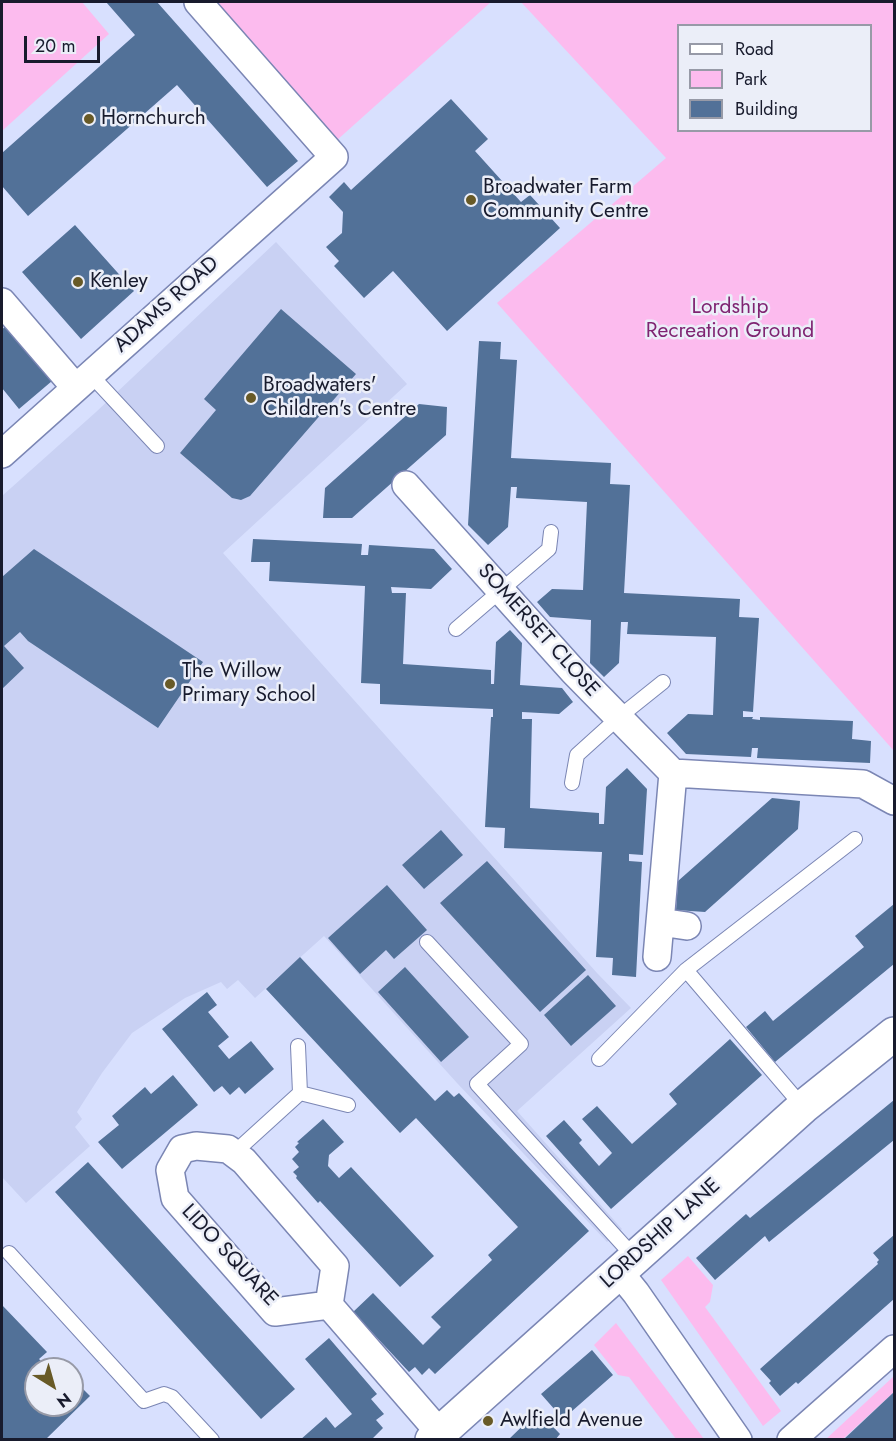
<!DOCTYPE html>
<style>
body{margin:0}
#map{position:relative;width:896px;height:1441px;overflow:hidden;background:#d8e0fe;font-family:Jost,sans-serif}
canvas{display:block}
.frame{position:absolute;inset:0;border:3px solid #181b2d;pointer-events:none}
.legend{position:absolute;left:677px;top:24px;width:195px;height:108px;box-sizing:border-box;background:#ebeef8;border:2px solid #979aa7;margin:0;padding:8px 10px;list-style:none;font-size:18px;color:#181b2d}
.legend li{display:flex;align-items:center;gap:12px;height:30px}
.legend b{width:30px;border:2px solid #979aa7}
.north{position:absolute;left:24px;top:1357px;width:60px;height:60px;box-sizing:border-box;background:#ebeef8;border:2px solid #979aa7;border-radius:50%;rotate:143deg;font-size:16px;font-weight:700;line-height:24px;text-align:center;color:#181b2d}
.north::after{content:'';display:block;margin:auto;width:21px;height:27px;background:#685a27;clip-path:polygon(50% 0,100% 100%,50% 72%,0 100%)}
.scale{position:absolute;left:24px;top:36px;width:76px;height:27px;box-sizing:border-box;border:3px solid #181b2d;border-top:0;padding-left:8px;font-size:18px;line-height:21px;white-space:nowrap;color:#181b2d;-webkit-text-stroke:4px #ebeef8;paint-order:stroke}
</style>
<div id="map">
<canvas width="896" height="1441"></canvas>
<div class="frame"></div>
<ul class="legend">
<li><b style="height:8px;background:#fff"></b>Road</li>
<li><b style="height:16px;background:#fcbbee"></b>Park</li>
<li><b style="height:16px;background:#527198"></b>Building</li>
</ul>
<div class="north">N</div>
<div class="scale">20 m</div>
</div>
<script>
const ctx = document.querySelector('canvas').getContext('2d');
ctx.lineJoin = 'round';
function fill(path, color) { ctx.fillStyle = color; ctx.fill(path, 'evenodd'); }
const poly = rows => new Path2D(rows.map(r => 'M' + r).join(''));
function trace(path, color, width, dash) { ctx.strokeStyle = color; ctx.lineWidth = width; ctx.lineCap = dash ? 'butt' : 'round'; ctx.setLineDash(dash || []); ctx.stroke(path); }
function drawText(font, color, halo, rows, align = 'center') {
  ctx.font = font + ' Jost,sans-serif'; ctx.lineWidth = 5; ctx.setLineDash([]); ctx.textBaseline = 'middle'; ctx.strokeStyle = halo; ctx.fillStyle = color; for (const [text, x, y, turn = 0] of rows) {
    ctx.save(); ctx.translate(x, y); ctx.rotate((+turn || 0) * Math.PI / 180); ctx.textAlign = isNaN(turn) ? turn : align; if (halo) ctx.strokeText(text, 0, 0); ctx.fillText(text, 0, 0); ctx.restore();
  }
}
fill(poly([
 [276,242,407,384,223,553,597,973,631,1008,517,1111,622,1229,607,1242,457,1083,324,936,255,998,238,980,227,989,221,982,185,998,132,1033,102,1073,77,1112,82,1119,75,1127,90,1146,26,1203,2,1177,2,496,96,412]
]), '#c9d1f3');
fill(poly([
 [2,2,82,2,109,34,2,131],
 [203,2,491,2,336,141],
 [521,2,894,2,894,751,497,303,666,158],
 [678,26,870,26,870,130,678,130],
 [688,1256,713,1285,710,1302,705,1307,781,1411,763,1426,661,1280],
 [616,1323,704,1439,676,1439,629,1377,618,1375,594,1345],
 [894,1376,894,1392,843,1439,825,1440]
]), '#fcbbee');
fill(poly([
 [106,2,157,2,298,161,267,187,177,85,28,216,2,186,2,153,135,35],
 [451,99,488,139,475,151,521,202,530,195,560,228,447,331,393,271,364,298,334,266,339,261,326,247,342,233,343,212,329,197,344,182,351,190],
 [75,225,134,291,81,339,22,272],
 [281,309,356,374,250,496,241,500,232,498,180,453,216,410,204,399],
 [5,326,52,381,19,409,2,388,2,330],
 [479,341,501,342,500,359,517,360,511,458,611,463,610,484,630,485,624,593,740,599,739,617,759,618,753,712,743,711,743,717,753,717,752,719,760,720,760,717,853,721,852,739,871,741,870,763,757,758,758,748,752,748,751,757,686,754,667,733,688,714,713,715,716,637,627,634,628,622,621,622,619,663,604,677,590,663,591,620,550,617,537,602,552,589,583,590,587,502,516,498,517,487,511,487,508,527,488,545,468,525],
 [419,404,447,407,446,435,352,518,323,518,325,488],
 [253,539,362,544,361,555,368,555,369,545,434,549,452,569,431,589,391,587,392,593,406,593,403,664,491,670,491,684,494,684,496,642,510,630,522,643,520,685,562,688,573,702,559,714,522,712,522,719,532,719,530,808,599,813,599,824,604,824,606,787,627,768,647,789,643,855,629,854,629,861,642,862,636,977,612,975,613,958,596,957,602,852,504,848,505,828,485,827,491,717,493,717,493,709,380,704,380,684,361,683,365,586,269,581,270,562,251,562],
 [34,549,203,662,158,728,28,641,20,632,4,646,24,668,2,689,2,577],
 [772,798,800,801,798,829,705,912,676,910,678,881],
 [441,830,463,855,424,889,402,865],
 [487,861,586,970,540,1012,440,903],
 [387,885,427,930,394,959,386,950,360,974,328,938],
 [894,904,894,964,775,1062,746,1027,765,1011,773,1021,864,947,855,936],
 [300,957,435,1101,447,1090,454,1097,459,1093,589,1231,435,1374,429,1368,422,1375,415,1367,409,1372,353,1312,373,1293,423,1345,441,1327,431,1317,492,1260,488,1255,518,1227,416,1118,400,1133,266,989],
 [405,967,469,1037,441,1062,378,992],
 [588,975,616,1006,571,1046,544,1015],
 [207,992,217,1005,208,1012,229,1037,218,1046,229,1059,251,1041,274,1069,245,1094,239,1087,230,1095,222,1086,214,1092,162,1029],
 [730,1039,762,1075,611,1209,546,1136,564,1120,582,1140,579,1143,599,1166,612,1153,582,1119,597,1106,632,1144,677,1104,669,1094],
 [173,1075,198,1105,122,1169,98,1142,119,1125,112,1116,145,1087,151,1094],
 [894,1100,894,1140,769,1242,765,1236,715,1280,696,1258,746,1214,750,1218],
 [323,1119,344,1142,329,1155,328,1166,339,1178,351,1167,434,1256,400,1287,320,1201,318,1203,296,1178,297,1176,293,1172,299,1167,292,1159,299,1152,295,1147,299,1143,297,1142],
 [88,1162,295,1389,261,1419,55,1192],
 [894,1235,894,1299,798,1384,796,1382,780,1396,769,1383,771,1381,760,1369,878,1264,877,1262,879,1260,873,1253],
 [2,1305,47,1352,39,1359,49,1369,36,1369,36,1405,72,1405,72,1378,90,1396,45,1440,2,1440],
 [329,1338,377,1394,371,1399,384,1414,376,1420,383,1428,371,1440,300,1440,326,1417,335,1428,352,1414,305,1359],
 [592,1350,613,1375,563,1419,541,1394],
 [894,1392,894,1438,893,1440,843,1440],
 [538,1411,560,1434,555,1440,508,1440]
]), '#527198');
const lane = poly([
 [90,374,157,446],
 [456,629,549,549,551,532],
 [572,783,577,755,618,718,663,682],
 [427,942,521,1044,477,1084,635,1258],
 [686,970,803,1107],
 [298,1046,300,1093],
 [599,1059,686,970,855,839],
 [300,1093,348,1105],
 [234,1153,300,1093],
 [9,1253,144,1401,164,1394,172,1397,212,1440]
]);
const street = poly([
 [2,302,75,387],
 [2,454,334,157,198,2],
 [406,485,573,671,673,773,863,784,894,801],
 [660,922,687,926],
 [657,957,673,773],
 [619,1272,636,1293,738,1440],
 [329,1305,275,1312,175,1198,170,1170,182,1149,196,1146,228,1149,244,1161,335,1266,329,1305,440,1433],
 [791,1440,894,1349]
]);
const primary = poly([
 [432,1440,803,1107,894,1034]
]);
trace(lane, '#7b86b4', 16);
trace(street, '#7b86b4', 30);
trace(primary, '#7b86b4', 36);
trace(lane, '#fff', 14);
trace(street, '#fff', 27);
trace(primary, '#fff', 33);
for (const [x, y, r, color] of [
 [89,119,6,"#685a27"],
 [471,200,6,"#685a27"],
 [78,282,6,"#685a27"],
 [251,398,6,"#685a27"],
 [170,684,6,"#685a27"],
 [488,1421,6,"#685a27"]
]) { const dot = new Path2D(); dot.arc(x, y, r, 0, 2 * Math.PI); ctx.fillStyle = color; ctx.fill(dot); trace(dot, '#ebeef8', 2); }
drawText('21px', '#181b2d', '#ebeef8', [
 ["Hornchurch",101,119],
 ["Broadwater Farm",483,188],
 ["Community Centre",483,212],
 ["Kenley",90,282],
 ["Broadwaters'",263,386],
 ["Children's Centre",263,410],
 ["The Willow",182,672],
 ["Primary School",182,696],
 ["Awlfield Avenue",500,1421]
], 'left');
drawText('21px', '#181b2d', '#ebeef8', [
 ["ADAMS ROAD",167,305,-42],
 ["SOMERSET CLOSE",538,631,48],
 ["LORDSHIP LANE",661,1234,-42],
 ["LIDO SQUARE",229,1256,47]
]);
drawText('21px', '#7f2472', '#ebeef8', [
 ["Lordship",730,308],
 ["Recreation Ground",730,332]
]);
</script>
